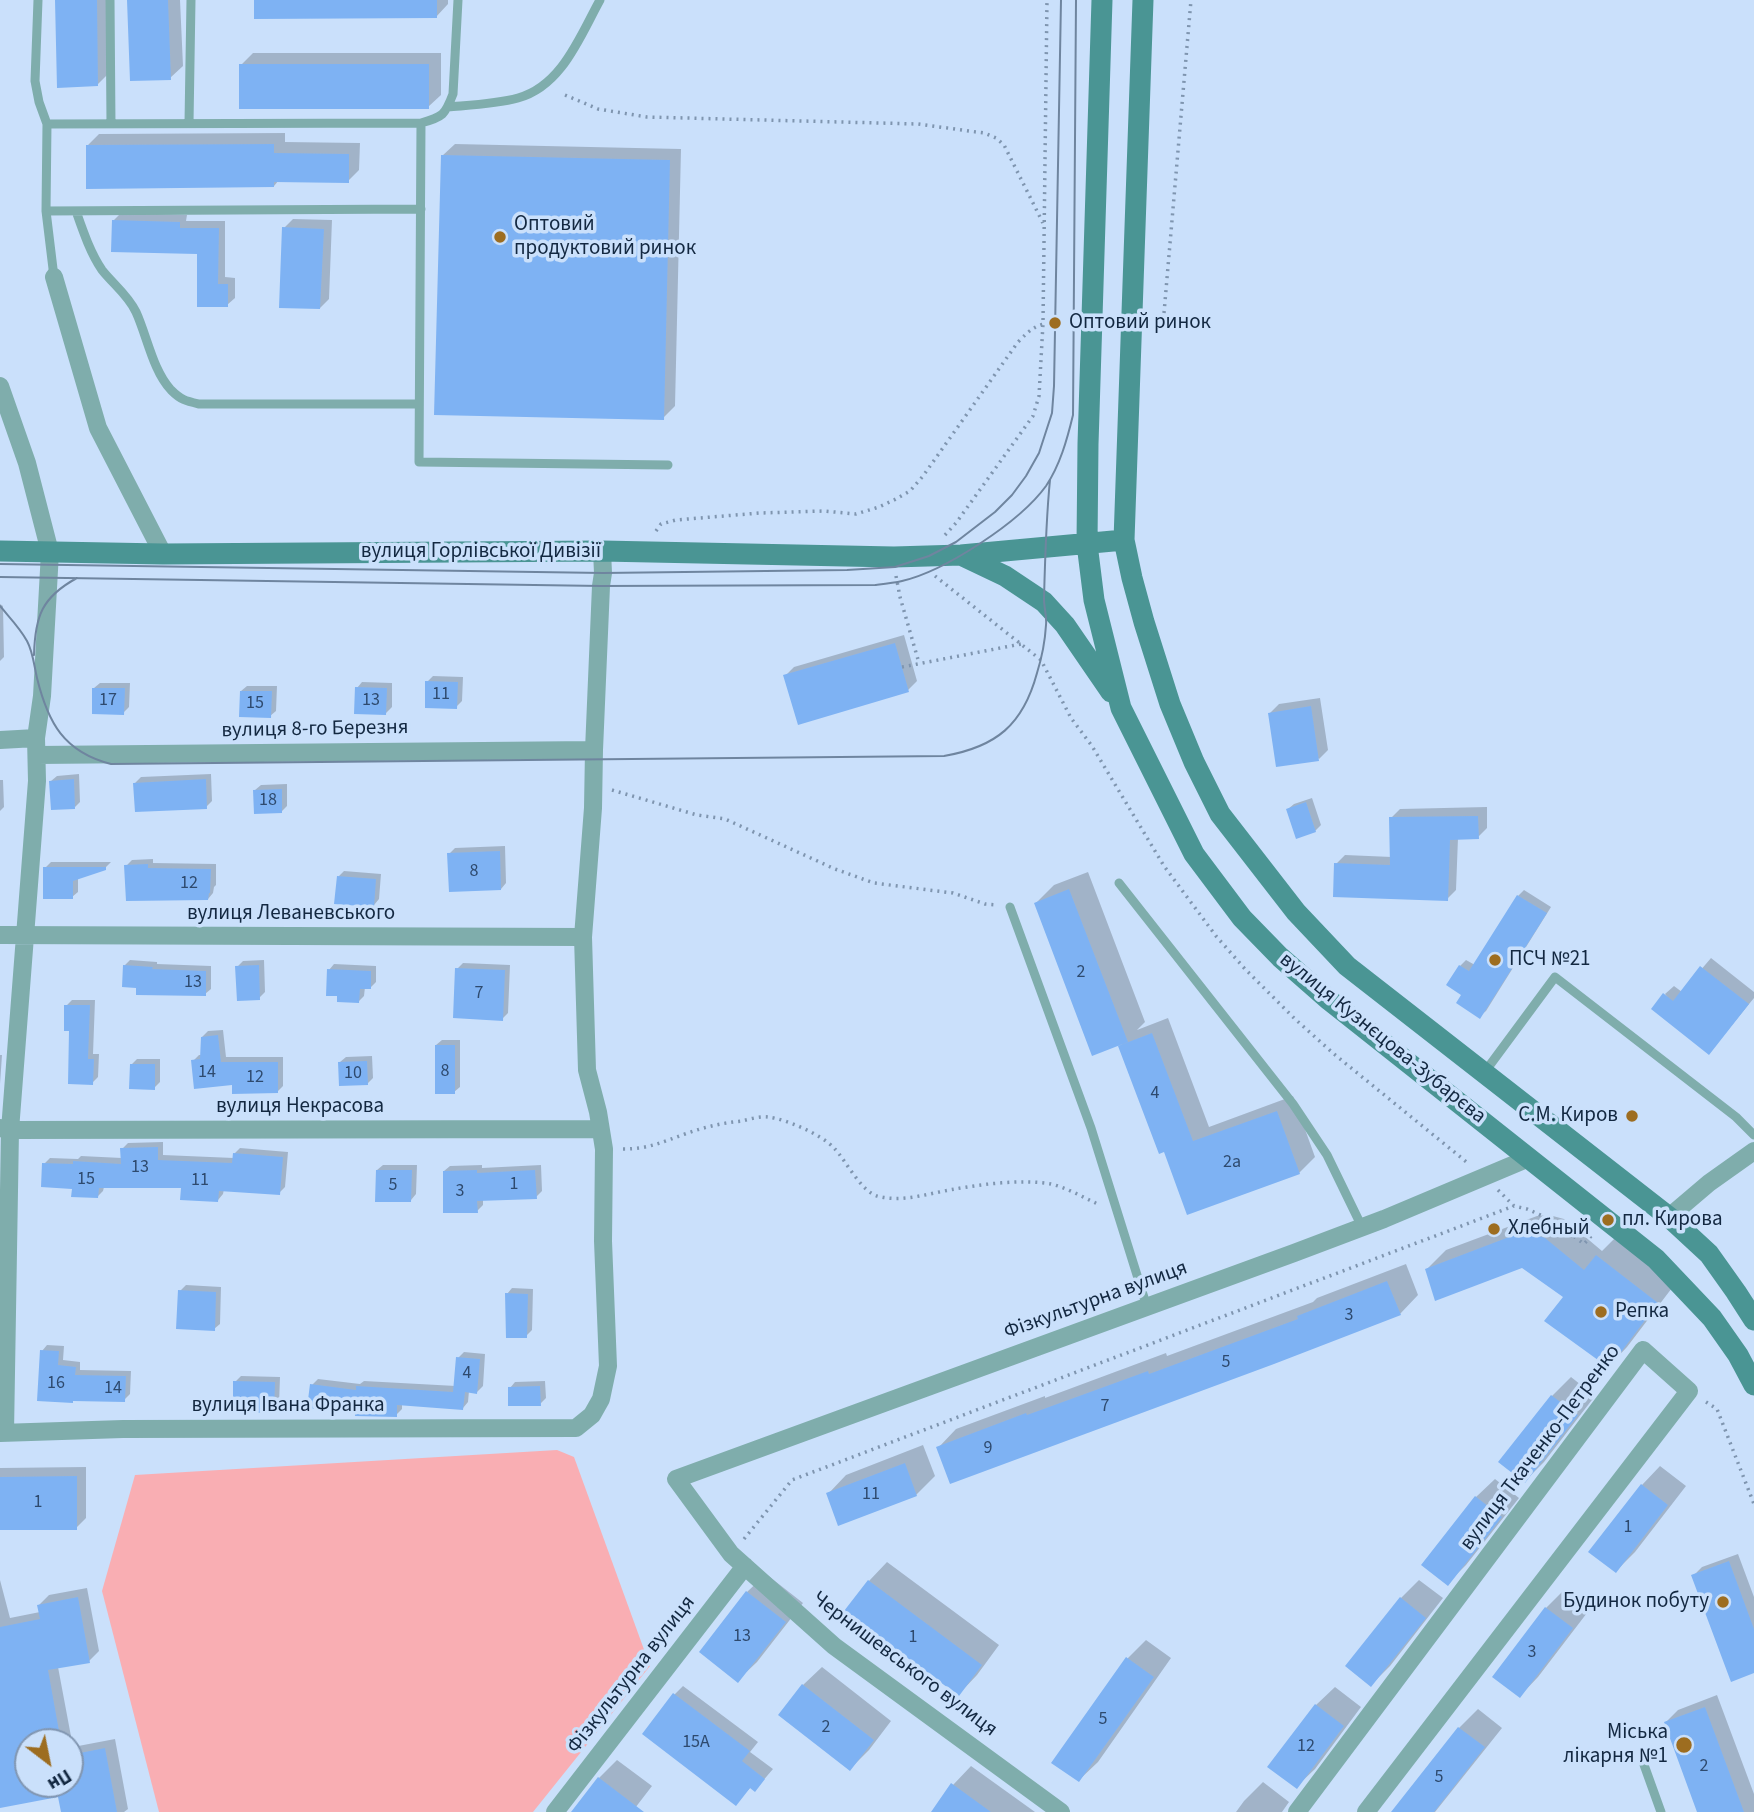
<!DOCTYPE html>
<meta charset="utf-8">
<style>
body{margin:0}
#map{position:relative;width:1754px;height:1812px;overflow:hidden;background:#cae0fb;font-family:"Source Sans 3",sans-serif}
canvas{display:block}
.north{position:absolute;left:14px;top:1728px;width:70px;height:70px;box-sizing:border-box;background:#cae0fb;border:2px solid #8196b1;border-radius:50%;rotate:148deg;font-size:19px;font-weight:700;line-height:28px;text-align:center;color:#132841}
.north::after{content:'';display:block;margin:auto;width:24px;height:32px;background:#9d6d20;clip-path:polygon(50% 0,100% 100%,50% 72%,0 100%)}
</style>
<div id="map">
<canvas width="1754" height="1812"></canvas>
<div class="north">Пн</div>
</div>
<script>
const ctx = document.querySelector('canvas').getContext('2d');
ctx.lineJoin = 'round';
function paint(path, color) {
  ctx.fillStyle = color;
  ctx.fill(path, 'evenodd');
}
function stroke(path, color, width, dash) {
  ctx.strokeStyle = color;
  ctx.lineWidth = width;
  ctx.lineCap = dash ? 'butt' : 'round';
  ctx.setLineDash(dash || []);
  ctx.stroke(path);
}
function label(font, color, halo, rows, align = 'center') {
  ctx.font = font + ' "Source Sans 3",sans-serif';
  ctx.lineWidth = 7;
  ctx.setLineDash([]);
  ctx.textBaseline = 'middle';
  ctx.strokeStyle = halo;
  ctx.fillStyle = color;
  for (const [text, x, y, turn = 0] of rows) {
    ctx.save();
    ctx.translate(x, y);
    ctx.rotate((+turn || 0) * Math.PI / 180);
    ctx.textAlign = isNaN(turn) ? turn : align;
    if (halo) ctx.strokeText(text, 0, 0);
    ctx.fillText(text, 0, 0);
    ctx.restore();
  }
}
const green = new Path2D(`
 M557,1450l17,7 76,209 -117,146h-374l-57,-221 33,-116z`);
const shadow = new Path2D(`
 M57,0h52l1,72 -13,13z
 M129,0h51l3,66 -13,12z
 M256,0h192v4l-12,13z
 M253,53h188v42l-13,12 -187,-42z
 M285,133v9l75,1 -1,27 -11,11 -69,-1 -5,6 -187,-40 12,-12z
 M455,144l226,5 -6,257 -12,12 -221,-262z
 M121,213l66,2 -1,6h39v56l10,1v20l-8,7 -28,-52 -86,-32z
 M293,219l39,1 -3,79 -9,9 -36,-80z
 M0,604l3,2 1,51 -4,4z
 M904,635l13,46 -9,9 -123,-14 9,-9z
 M433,676l30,1 -1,24 -6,6 -29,-25z
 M362,682l30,1v24l-6,6 -29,-25z
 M100,683h30l-1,24 -6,6 -29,-25z
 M247,686h30l-1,25 -6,5 -29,-25z
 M1320,698l8,52 -9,9 -49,-46 9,-9z
 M79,774l1,28 -5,5 -24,-26 6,-5z
 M211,774l1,27 -6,6 -71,-24 6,-6z
 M0,780h3l1,27 -4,4z
 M287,784v22l-5,5 -27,-21 6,-5z
 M1312,798l9,27 -6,6 -27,-22 6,-5z
 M1487,807v21l-9,9 -20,1 -2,52 -9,9 -111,-35 9,-9 47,2 -1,-39 9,-9z
 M505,846l1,37 -5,6 -52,-35 6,-6z
 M153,859v4l63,1v21l-2,2 -1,6 -5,6 -82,-33 6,-6z
 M51,862h60l-6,6 -27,10v14l-6,5 -27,-29z
 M344,871l37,3 -2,25 -5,6 -36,-28z
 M1088,872l57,150 -8,8 31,-12 41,109 84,-31 22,61 -16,16 -134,-24 -45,-103 5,-5 -89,-138 18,-18z
 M1524,890l27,17 -65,104 -6,5 -17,-22 -15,-9 12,-19 6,-6 9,5 43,-69z
 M1711,958l43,34v6l-45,55 -44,-59 9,-8 8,6z
 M130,960l27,2v2l54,2v23l-6,5 -67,-8 -14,-20z
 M264,960l1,32 -6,6 -22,-31 6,-6z
 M463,963l47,2 -2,48 -6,6 -45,-50z
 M334,964l42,2v16l-6,6 -5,-1 -1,9 -5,5 -30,-31z
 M72,1000h23l-2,54h6l-1,23 -6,6 -21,-54 -5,-23z
 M223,1030l3,27h57v29l-5,5 -45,-8 -40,-22 6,-6h3v-18l6,-6z
 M442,1040h18v47l-6,5 -18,-47z
 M0,1055h2l-2,29z
 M372,1056l1,22 -6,6 -27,-22 6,-5z
 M137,1059h23v23l-6,6 -22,-24z
 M163,1142v13l71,3v-4l6,-6 48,4 -3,35 -6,6 -55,-4 -1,5 -5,6 -36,-14 -78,1 -1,4 -5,5 -24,-9 -30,-23 6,-6 28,1 3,-3 41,2v-9l6,-6z
 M383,1165h34l-1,29 -5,6 -34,-30z
 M482,1165v3l59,-3 1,26 -6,6 -53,2v6l-6,6 -33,-40 6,-5z
 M1549,1215l15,4 38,32 13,-13 60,46 -48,63 -18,19 -44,-69 -43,-31 -95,3 19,-19 91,-34z
 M1406,1264l12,31 -18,19 -462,134 18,-19 89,-33v2l121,-45 1,3 146,-54 4,-4z
 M186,1285l35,2 -1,37 -6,5 -34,-38z
 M512,1288l21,1 -1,41 -6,6 -19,-42z
 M47,1345l17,1 -1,14 17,2v8l51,1 -1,23 -6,6 -49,-1 -2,2 -31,-50z
 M464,1352l21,2 -2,32 -6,6 -8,-1 -1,11 -5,6 -61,-4v5l-6,6 -84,-30 6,-6 42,5 4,-3 92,5 2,-28z
 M241,1376l39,1 -1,28 -6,6 -38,-29z
 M1571,1377l24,19 -51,66 -19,19 -24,-19 51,-66z
 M545,1381l1,17 -6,6 -30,-16 5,-6z
 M923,1445l12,31 -19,19 -88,-1 18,-19z
 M1660,1466l26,20 -51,66 -19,19 26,-86z
 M86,1467v51l-10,10h-76v-60z
 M1495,1479l24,19 -53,67 -18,18 28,-86z
 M1738,1554l16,43v74l-61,-95 9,-9z
 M887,1562l112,83 -22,30 -18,19 -112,-84 22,-29z
 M766,1574l37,29 -46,59 -19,18 9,-88z
 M0,1580l10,38 30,-6 -1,-7 10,-10 38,-7 12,63 -10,10 -31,6 15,80 42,-8 13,70 -4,3h-61l-3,-17 -60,11zM28,1742h42v42h-42z
 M1419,1580l24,18 -53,68 -19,19 30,-87z
 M1564,1590l26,19 -52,68 -18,19 26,-88z
 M1146,1640l25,18 -73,104 -19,18 49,-122z
 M822,1667l69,54 -22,29 -19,19 -47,-84z
 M683,1686l75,56 -8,10 23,17 -18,21 -4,-3 -15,16 -62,-108z
 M1335,1687l26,20 -46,62 -19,18 20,-82z
 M1717,1695l37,99v18h-55l-33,-90 12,-12z
 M1478,1709l24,19 -67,84h-33l-6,-4 63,-80z
 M617,1760l35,26 -20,26h-58l25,-34z
 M971,1766l64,46h-102l20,-27z
 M1263,1782l26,20 -7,10h-46l8,-11z`);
const building = new Path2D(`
 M55,0h42l1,86 -41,2z
 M127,0h41l3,80 -41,1z
 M254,0h183v18l-183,1z
 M239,64h190v45h-190z
 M274,144v9l75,1v29l-75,-1v5l-188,2v-44z
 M441,155l229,5 -6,260 -230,-5z
 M112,220l68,2v6h39l-1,56h10v23h-31v-53l-86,-2z
 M282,227l42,2 -4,80 -41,-1z
 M895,643l14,49 -111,33 -15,-50z
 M425,681l33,1 -1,27 -32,-1z
 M355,687l32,1 -1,27 -32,-1z
 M92,688h33l-1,27 -32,-1z
 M240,691h32l-1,27 -32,-1z
 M1311,706l8,55 -43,6 -8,-54z
 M74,779l1,30 -24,1 -2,-29z
 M206,779l1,30 -72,3 -2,-29z
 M282,789v24l-28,1 -1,-24z
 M1306,802l10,30 -20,7 -10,-30z
 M1478,816l1,23 -29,1 -2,61 -115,-4 1,-34 56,2 -1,-48z
 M500,851l1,39 -52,2 -2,-39z
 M148,864v4l63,1 -1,24h-1l-1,7 -82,1 -2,-36z
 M43,867h63v3l-33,11v18h-30z
 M337,876l39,3 -2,28 -40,-3z
 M1069,889l59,153 -36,14 -58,-153z
 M1517,895l30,18 -67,106 -24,-16 5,-8 -15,-10 13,-20 10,6z
 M123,965l30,2 -1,2 54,2v25l-70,-1v-7l-14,-1z
 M259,965l1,35 -23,1 -2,-35z
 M1700,966l49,38 -40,51 -58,-46 12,-16 10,8z
 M455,968l50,2 -2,51 -50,-3z
 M327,969l44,2v18h-11l-1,14 -22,-1v-6h-11z
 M64,1005h26l-2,54h6l-1,26 -25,-1 1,-53h-5z
 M1152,1033l41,108 84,-30 23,63 -113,41 -23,-63 -5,2 -41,-108z
 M218,1035l3,27h57v31l-46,1v-9l-38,4 -3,-29 9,-1 1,-22z
 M435,1045h20v49h-20z
 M367,1061l1,24 -29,1 -1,-24z
 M130,1064h25v26l-26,-1z
 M158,1147v13l74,3 1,-10 50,4 -3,38 -61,-4 -1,11 -38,-2 1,-12h-82l-1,10 -27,-1 1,-8 -31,-2 1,-24 31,1v-3l48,3 -1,-16z
 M376,1170h36l-1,32h-36z
 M477,1170v3l58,-3 2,29 -60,2 1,12h-35v-42z
 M1530,1233l15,5 39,32 12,-15 62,48 -49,65 -65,-47 19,-24 -41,-29 -87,33 -10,-32 92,-35z
 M1387,1281l14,34 -127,49 -324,120 -14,-37 90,-34 1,2 121,-44 1,3 149,-55 -1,-3z
 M178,1290l38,2 -1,39 -39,-2z
 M505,1293l23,1 -1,44h-21z
 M40,1350l19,1 -1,14 18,2 -1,8 51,1 -1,26 -52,-1v2l-36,-2z
 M456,1357l24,2 -3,35 -12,-2 -2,18 -66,-5v12l-42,-1v-2l-48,-6 3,-24 46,6v-4l97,6z
 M233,1381l42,1 -1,31 -41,-1z
 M540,1386l1,20h-33v-19z
 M1551,1395l27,20 -53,68 -27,-21z
 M905,1463l12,33 -79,30 -12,-33z
 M77,1476v54h-77v-53z
 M1641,1484l27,21 -52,68 -28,-21z
 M1475,1496l27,21 -54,69 -27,-21z
 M1729,1561l25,68v44l-23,9 -40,-107z
 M868,1580l114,85 -23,31 -115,-85z
 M746,1591l40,31 -48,61 -39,-31z
 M78,1597l12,66 -42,7 13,72h-33v42h42v-29l35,-7 12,64h-56l-3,-15 -58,11v-181l40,-8 -3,-14z
 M1400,1597l26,21 -55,69 -26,-21z
 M1545,1607l28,21 -53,70 -28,-21z
 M1126,1657l28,20 -75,105 -28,-19z
 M802,1684l72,56 -24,31 -72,-56z
 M673,1693l77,58 -8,10 23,18 -10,13 -5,-4 -14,18 -94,-72z
 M1315,1704l29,22 -47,63 -30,-22z
 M1705,1707l39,105h-47l-33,-90z
 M1458,1727l27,20 -51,65h-43z
 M598,1777l46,35h-73z
 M951,1783l40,29h-60z`);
const path = new Path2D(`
 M565,95l33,14 49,8 271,7 66,9 12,5 8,7 39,78
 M1164,313l27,-313
 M656,531l5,-7 15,-4 84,-7 64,-2 32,3 23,-7 15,-7 16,-9 13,-15 95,-134c13,-13 19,-19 37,-19
 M945,535l11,-12 77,-107 6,-20 4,-73 4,-323
 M896,576l4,21 19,66
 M935,576l106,84 30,58 21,28 72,120 52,70 29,33 50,50 39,35 135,110
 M902,667l119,-23
 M612,790l85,25 28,4 110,50 39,14 79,10 32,11 12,1
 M623,1149c26,0 39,-7 62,-15 19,-7 37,-11 57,-13 8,-2 18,-5 26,-4 18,2 55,18 67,32 11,12 26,42 42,47 25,7 53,-3 78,-7 28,-5 68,-10 96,-5 17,4 33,14 49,21
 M1498,1190l16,16 13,3 27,12 30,23 8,-9
 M1706,1402l11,7 37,95
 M744,1539l48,-59 722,-274`);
const service = new Path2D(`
 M38,0l-3,81 4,21 8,22
 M110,0l1,124
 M448,107c23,-2 48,-3 70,-9 44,-12 62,-62 82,-98
 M189,123l2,-123
 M421,123l-2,339 249,3
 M46,211l375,-2
 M76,211c7,20 14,41 26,59 11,14 26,25 34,42 11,24 17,59 35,78 10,10 15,11 28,14h220
 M54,277l-8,-66 1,-87 374,-1c22,-6 24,-8 32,-29l5,-94
 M1119,883l174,221 34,51 35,72
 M1010,907l81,221 56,179
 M1484,1073l71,-96 181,140 18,18
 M1643,1762l18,50`);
const minor = new Path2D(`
 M54,277l44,151 65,126
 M0,386l27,77 23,89 -8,144 -6,42 1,43 -27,349 -5,303
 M0,740l36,-2
 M37,755l557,-5
 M0,935l583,2
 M0,1128l10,2 590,-1
 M1669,1217l40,-34 45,-32
 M0,1433l123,-4 453,-1 16,-13 9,-16 7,-33 -5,-125 1,-92 -6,-37 -11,-42 -4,-133 10,-129 1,-58 7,-164 2,-13 -1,-22
 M555,1812l190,-246
 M1061,1812l-227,-166 -103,-92 -55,-75 618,-226 90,-34 145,-61
 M1297,1812l346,-462 46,41 -323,421`);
const secondary = new Path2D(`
 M1102,0l-14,444 -1,100 7,56 27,108 73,146 48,64 38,39 49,43 327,259 56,59 26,37 16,30
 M1143,0l-19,540 8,38 12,44 26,82 24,58 26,52 76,98 51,54 322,251 40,37 27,38 18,28
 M0,551l163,3 439,-3 292,6 67,-2 163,-15
 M963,556l42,20 39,26 21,23 46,67`);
const tram = new Path2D(`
 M0,564l603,9 244,-3 48,-3 34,-11 27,-14 39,-30 17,-17 14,-19 13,-23 13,-40 2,-27 7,-386
 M0,577l601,9 274,-1c9,-1 19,-2 27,-4 43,-10 118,-59 144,-95 14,-21 21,-46 27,-71l3,-415
 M0,606c9,11 20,22 27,35 6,11 7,24 10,37 11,45 27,74 74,86l833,-8c52,-9 79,-31 93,-83 5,-16 8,-31 9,-48 1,-9 -2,-17 -2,-26 1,-40 2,-80 6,-119
 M34,655c1,-39 8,-58 43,-77`);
const markers = [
 [500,237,7,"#9d6d20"],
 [1055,323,7,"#9d6d20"],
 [1495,960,7,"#9d6d20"],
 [1632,1116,7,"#9d6d20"],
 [1608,1220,7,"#9d6d20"],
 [1494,1229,7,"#9d6d20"],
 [1601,1312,7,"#9d6d20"],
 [1723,1602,7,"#9d6d20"],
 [1684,1745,9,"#9d6d20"]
];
const numberNames = [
 ["11",441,695],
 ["17",108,701],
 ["13",371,701],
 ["15",255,704],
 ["18",268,801],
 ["8",474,872],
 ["12",189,884],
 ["2",1081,973],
 ["13",193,983],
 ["7",479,994],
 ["8",445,1072],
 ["14",207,1073],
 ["10",353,1074],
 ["12",255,1078],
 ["4",1155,1094],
 ["2а",1232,1163],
 ["13",140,1168],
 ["15",86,1180],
 ["11",200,1181],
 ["1",514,1185],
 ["5",393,1186],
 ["3",460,1192],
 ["3",1349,1316],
 ["5",1226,1363],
 ["4",467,1374],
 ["16",56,1384],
 ["14",113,1389],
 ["7",1105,1407],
 ["9",988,1449],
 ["11",871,1495],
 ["1",38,1503],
 ["1",1628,1528],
 ["13",742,1637],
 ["1",913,1638],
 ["3",1532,1653],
 ["5",1103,1720],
 ["2",826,1728],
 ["15А",696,1743],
 ["12",1306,1747],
 ["2",1704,1767],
 ["5",1439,1778]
];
const poiNames = [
 ["Оптовий",514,225],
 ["продуктовий ринок",514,249],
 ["Оптовий ринок",1069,323],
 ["ПСЧ №21",1509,960],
 ["С.М. Киров",1618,1116,"right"],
 ["пл. Кирова",1622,1220],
 ["Хлебный",1508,1229],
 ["Репка",1615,1312],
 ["Будинок побуту",1709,1602,"right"],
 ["Міська",1668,1733,"right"],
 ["лікарня №1",1668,1757,"right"]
];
const streetNames = [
 ["вулиця Горлівської Дивізії",481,552],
 ["вулиця 8-го Березня",315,730,-1],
 ["вулиця Леваневського",291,914],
 ["вулиця Кузнєцова-Зубарєва",1382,1039,39],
 ["вулиця Некрасова",300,1107],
 ["Фізкультурна вулиця",1096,1301,-20],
 ["вулиця Івана Франка",288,1406],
 ["вулиця Ткаченко-Петренко",1541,1448,-53],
 ["Чернишевського вулиця",904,1665,37],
 ["Фізкультурна вулиця",632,1675,-52]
];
paint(green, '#f9aeb3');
paint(shadow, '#0003');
paint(building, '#7eb2f3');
stroke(path, '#7f95af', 3.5, [2, 5]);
stroke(service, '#7fadac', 9);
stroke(minor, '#7fadac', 18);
stroke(secondary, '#4a9594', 21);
stroke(tram, '#6f859f', 2);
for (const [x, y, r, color] of markers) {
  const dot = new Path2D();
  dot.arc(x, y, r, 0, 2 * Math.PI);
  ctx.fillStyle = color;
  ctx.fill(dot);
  stroke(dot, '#cae0fb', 2.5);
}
label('18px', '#2e4a6e', null, numberNames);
label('21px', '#132841', '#cae0fb', poiNames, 'left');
label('21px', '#132841', '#cae0fb', streetNames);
</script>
